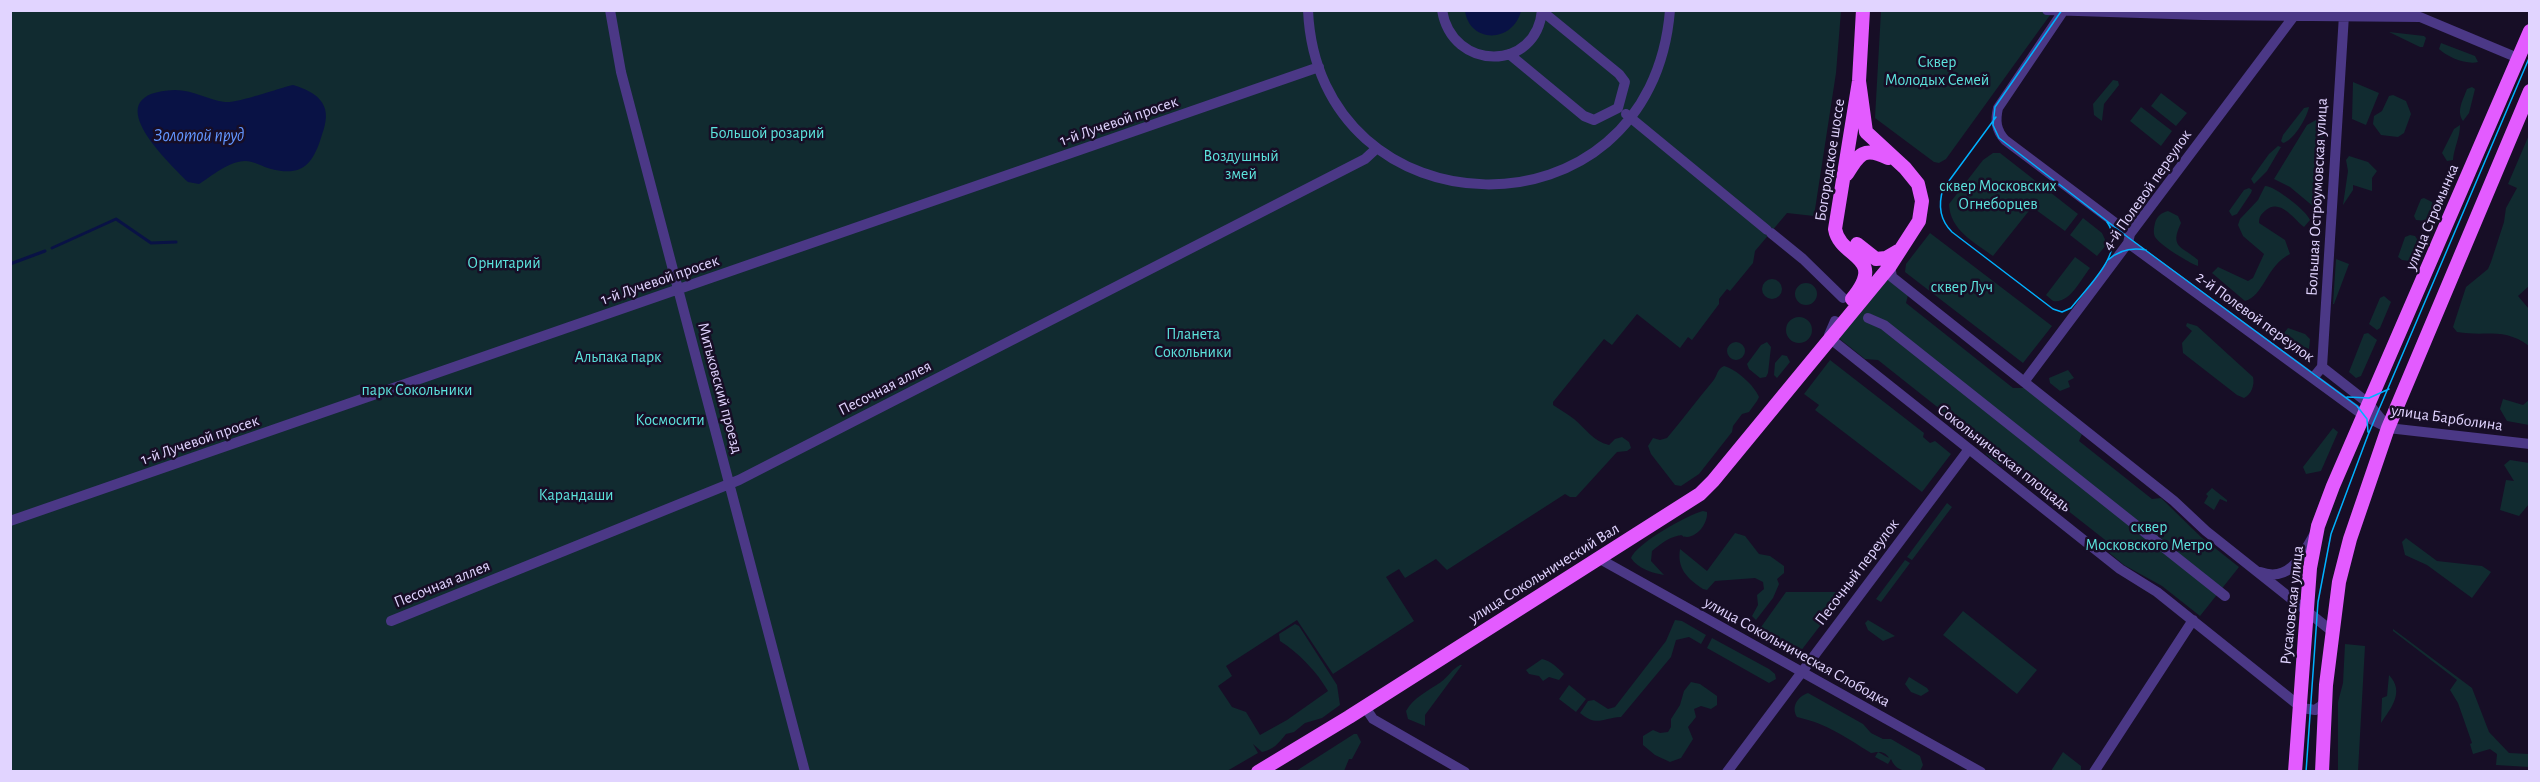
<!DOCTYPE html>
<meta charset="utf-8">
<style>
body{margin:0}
#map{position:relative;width:2540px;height:782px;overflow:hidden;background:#170e26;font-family:"Alegreya Sans",sans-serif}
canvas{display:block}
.frame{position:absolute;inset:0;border:12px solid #e1d4ff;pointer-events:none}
</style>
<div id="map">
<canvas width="2540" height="782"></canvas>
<div class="frame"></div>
</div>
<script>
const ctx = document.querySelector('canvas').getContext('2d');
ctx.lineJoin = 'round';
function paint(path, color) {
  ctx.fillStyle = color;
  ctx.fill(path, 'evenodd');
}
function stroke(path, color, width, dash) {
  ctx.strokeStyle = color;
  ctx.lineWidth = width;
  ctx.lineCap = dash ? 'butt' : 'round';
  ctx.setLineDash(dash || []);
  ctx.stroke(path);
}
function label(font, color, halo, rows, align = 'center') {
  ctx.font = font + ' "Alegreya Sans",sans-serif';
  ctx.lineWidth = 5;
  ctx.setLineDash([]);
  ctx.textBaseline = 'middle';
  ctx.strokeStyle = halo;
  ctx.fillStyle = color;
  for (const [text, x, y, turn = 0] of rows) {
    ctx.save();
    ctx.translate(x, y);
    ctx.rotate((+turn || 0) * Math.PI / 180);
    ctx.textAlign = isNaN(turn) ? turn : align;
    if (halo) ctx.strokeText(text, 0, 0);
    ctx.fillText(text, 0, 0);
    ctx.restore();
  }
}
const green = new Path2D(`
 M11,11h1830l-5,62 -22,143 -27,-3 -32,38 -2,12 -23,28 -3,-2 -8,10v5l-27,36 -4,-3 -8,11 -43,-34 -25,31 -8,-6 -51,63v3c7,5 15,9 21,14 12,10 19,22 35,26l6,-6 7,-2 7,5 2,6 -4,3 -10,1 -41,45h-6l-5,-3 -118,76 -11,-11 -31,19 -6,-9 -13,8 28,44 -81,53 -36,-54 -71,46 6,10 -14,10 14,21 14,5 14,23 27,-15 41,-29c-11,-19 -29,-38 -48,-50l-1,-7 16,-10 4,2 38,59 3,20 -18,13 -17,5 -11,9 -8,2c-7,9 -13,16 -24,18l-9,-8 5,9 -31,18h-1216z
 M1881,11h172l-107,148 -7,4 -5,-1 -59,-44z
 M2389,32l35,4 2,2 -3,9h-3z
 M2441,43l34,13 3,6c-11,3 -31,-5 -39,-13z
 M2113,80l5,1 1,4 -15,19 -2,17 -8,-6 -1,-11z
 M2353,82l26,11 -13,32 -14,-6z
 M2472,87l3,2 -6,24 -6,8c-7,-10 0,-21 4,-32z
 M2161,93l26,20 -11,13 -25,-20z
 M2393,95l13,6 5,13 -7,19 -6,4 -17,-2 -8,-11 1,-8 8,-5 7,-15z
 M2141,107l31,24 -11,15 -31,-25z
 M2309,107c-2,11 -16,34 -26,36l-2,-2 2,-6 21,-27z
 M2316,120l6,9 2,12 -4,39 2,12 -5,14 -3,1 -24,-20 -16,-8 33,-54z
 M2460,125c0,13 -6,22 -7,35l-6,1 -5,-8 12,-24z
 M2529,135v151l-11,10 11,13v37c-25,-19 -44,-9 -72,-14l-4,-5 13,-40 22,-18 3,-7 13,-40 2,-14 11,-20 -9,-4z
 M2278,146l3,1 -14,24 -13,13 -3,-5 18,-25z
 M1993,153h7l78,61 -13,17 -33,-24 -39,49c-19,-14 -43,-26 -44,-52l34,-44z
 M2349,156l19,6 9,9 -5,7v13l-19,-6v5l-10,15 5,-34 -2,-11z
 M2265,186c10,0 42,25 45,34l-6,7c-10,-8 -24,-29 -38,-17 -5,4 -7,7 -7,13l26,17 5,14c-24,12 -26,42 -45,47l-33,-28 6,-6 30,14 5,-3 11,-24 -21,-18 -5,-11 2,-6 18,-19z
 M2249,188l3,2 -1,3 -14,21 -5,2 -3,-5 15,-21z
 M2424,198l8,4 1,3 -6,16 -11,-1 -2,-4 7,-17z
 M2168,211l10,5 3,7c-12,25 1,23 17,37v6c-9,-3 -38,-21 -43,-29 -2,-5 -1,-9 0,-14 2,-7 6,-10 13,-12z
 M2083,218l19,15 5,11 -10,12 -27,-21z
 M1930,233l122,93 -29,37 -118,-91 1,-8z
 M2410,235l5,1 4,6 -9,19 -8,-1 -4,-3 7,-20z
 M2075,257l15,11c-9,11 -20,36 -37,33l-7,-6z
 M2336,259l13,5 -15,40h-1z
 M1762 289a10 10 0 1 1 20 0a10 10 0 1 1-20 0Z
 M1887,279l21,16 -2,8 107,85h12l57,46 -3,7 73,58 9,-1 40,39 38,30 -39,49 -38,-30 -38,-21 -18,-15 3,-7 -98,-77 -14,-2 -11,-10 3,-6 -111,-88 -13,-1 -24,-19 -2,-3z
 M1795 294a11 11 0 1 1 22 0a11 11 0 1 1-22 0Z
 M2384,296l7,6 -11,26 -3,2 -8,-6 11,-26z
 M1786 330a13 13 0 1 1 26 0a13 13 0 1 1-26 0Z
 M2187,323l10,3 56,51c2,8 -2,18 -9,21l-7,-3 -54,-42 -1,-10 10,-12 -6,-5z
 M2288,328l17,6 5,5 -1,10 -22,-10 -3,-6z
 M2368,333l9,7 -16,36 -5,2 -7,-6 15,-38z
 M1727 351a9 9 0 1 1 18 0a9 9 0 1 1-18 0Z
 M1767,342l4,5 -3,26 -2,4 -6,1 -11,-9 -2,-5 14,-19z
 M1782,355l5,1 3,6 -13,16 -3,-3 1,-12z
 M1830,360l94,73 -1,4 7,6 5,-2 16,13 -29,38 -107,-82 4,-5 -15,-11z
 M1724,366c12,3 30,19 35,31l-2,4 -8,11 -7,2 -9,12 -1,6 -33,42 -18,12 -6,-1 -24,-31 -3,-8 5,-8 7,2 7,-2c16,-19 30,-38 46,-57 5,-6 3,-11 11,-15z
 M2068,370l6,8 -6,3 2,6 -10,4 -10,-8 -1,-5z
 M2503,399l20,6 6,-5v25l-22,-4 -7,-12z
 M2333,428l5,4 -17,39 -15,3 -3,-7z
 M2510,460l19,3v41l-10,12 -19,-6 6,-30 8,1 -10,-16z
 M2212,488l15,12v2l-7,-3 -6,11 -10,-7 4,-7 -2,-2z
 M1947,503l5,4 -40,53 -5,-3z
 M1703,511l4,1c1,10 -8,24 -20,25 -8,0 -1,-3 -10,-1 -9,2 -18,9 -25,15l-1,10 13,14c-12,-2 -27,-7 -33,-17 6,-15 56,-43 72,-47z
 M1735,533l10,3 14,18 11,2 14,10v7l-7,6 2,5 -6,14 -17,22 -4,-4 6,-11 -1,-10 7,-6 -1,-7 -8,-4 -40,3 -8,9 -4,-1c-16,-11 -26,-20 -23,-40l27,22z
 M2406,538l31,23 45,5 9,6 -19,26 -45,-33 -22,-10 -3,-13z
 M1905,560l5,3 -29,39 -5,-3z
 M1786,592h60l-46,60 -41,-22z
 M1963,611l74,59 -20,24 -74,-59z
 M1675,620l7,1 24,14 -5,9 -12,-7 -13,3 -5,17 -50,60c-19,1 -24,10 -41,-4l8,-12 6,-1 14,9 7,-2 51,-66z
 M1868,620l27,16 -12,5 -15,-11 -3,-7z
 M2393,629l79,59 17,44 20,21 20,1v13l-33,-2 1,-11 -7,-5 -17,5 -3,-10 2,-1 -14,-40 -8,-13 7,-10 -64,-49z
 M1712,638l57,31 6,5 1,5 -7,4 -62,-35z
 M2345,644l20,2 -7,125h-20v-69l5,-19z
 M1542,659c9,2 16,9 22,15l-5,6 -10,-3 -6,4 -4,-5 -10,-2 -3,-4z
 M1460,665h2l-37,50v11l-17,-7 -2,-8c8,-14 22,-20 35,-29 7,-5 11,-13 19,-17z
 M2389,675c16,17 2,33 -8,48l1,-25 5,-2z
 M1909,677l18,11 2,3 -8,5 -10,-4 -6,-8z
 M1691,682l9,2 17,12v9l-6,4 -10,-3 -7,3 2,8 -8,10 5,12 -12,19 -11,4 -15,-7 -12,-10v-9l10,-6 7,3 8,-1 3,-5v-8l9,-14 4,-14z
 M1569,685l17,14 -10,13 -17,-13z
 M1808,693l55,31 8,9 12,6h8l29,17 3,9 -3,6c-12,1 -24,1 -29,-12l-3,5 -13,-7 3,-5 11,6c-5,-8 -11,-6 -18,-5 -26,-16 -43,-29 -74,-36 -6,-10 0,-20 11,-24z
 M1354,734h3l4,8 -9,17h-3l-5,12h-48z
 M2063,752l18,14v5h-30z`);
const water = new Path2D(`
 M1521,11c-8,32 -51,33 -56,0z
 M293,85c13,4 28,10 32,24 3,11 -2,22 -5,32 -9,26 -20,35 -49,28 -8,-2 -17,-8 -26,-8 -16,0 -33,15 -46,23l-11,-2c-23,-23 -93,-89 -13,-92 18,0 33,10 50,12 14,1 51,-13 68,-17z`);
const stream = new Path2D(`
 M52,248l64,-29 35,24 25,-1
 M10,264l35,-13`);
const minor = new Path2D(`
 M610,10l11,62 184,700
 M1308,10c10,227 343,238 362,0
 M1442,10c10,62 95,62 100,0
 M2047,10l156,5 217,2 98,41
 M2064,10l-66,98c-3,13 -2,22 7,32l125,94
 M1509,54l75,62 10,4 24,-12 7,-26 -6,-8 -77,-63
 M1626,114l141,116
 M1771,233l32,26 40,39
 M2128,243l235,172 25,13 142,16
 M1890,266l2,11 282,224 32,30 127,101
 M1868,318l16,7 341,271
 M1835,321l-6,14 3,5 288,229 37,23 145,116 13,2 6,-4 5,-7
 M2322,367l46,36 18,22
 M2313,378l9,-11 22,-352
 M2024,382l104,-139 2,-9 164,-218
 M10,521l1309,-454
 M1598,558l383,214
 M2260,572c29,11 42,-16 54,-37
 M391,621l348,-141 626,-321 12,-11
 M1365,707l8,12 92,53
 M1727,772l242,-323
 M2094,772l99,-152`);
const major = new Path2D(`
 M1847,174c12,-20 17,-28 41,-16
 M1857,244l19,15 10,-1 12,-7
 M1852,299c36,-44 -12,-40 -17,-70l24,-148 4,-71
 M1258,772l91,-55 351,-223 13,-13 177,-215 29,-45 3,-20 -4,-17 -13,-16 -39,-36 -7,-51
 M2295,772l15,-204 8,-42 15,-40 197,-455
 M2322,772l4,-87 13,-103 11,-43 38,-111 142,-337`);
const tram = new Path2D(`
 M2062,10l-67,97 -2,18 6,13 130,100 228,168 10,13 1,13
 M1996,117l-53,72c-5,16 -3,31 9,43l101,77 9,3 9,-4c17,-22 57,-57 36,-86
 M2108,260c11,-10 23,-13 38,-10
 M2347,397l22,1 20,-9
 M2306,772l12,-170 13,-68 37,-99 162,-379`);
const parkNames = [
 ["Сквер",1937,62],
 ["Молодых Семей",1937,80],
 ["Большой розарий",767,133],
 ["Воздушный",1241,156],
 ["змей",1241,174],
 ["сквер Московских",1998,186],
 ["Огнеборцев",1998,204],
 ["Орнитарий",504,263],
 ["сквер Луч",1962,287],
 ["Планета",1193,334],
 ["Сокольники",1193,352],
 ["Альпака парк",618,357],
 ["парк Сокольники",417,390],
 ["Космосити",670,420],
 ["Карандаши",576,495],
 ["сквер",2149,527],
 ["Московского Метро",2149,545]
];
const streetNames = [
 ["1-й Лучевой просек",1119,121,-19],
 ["Богородское шоссе",1830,160,-81],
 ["4-й Полевой переулок",2147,190,-55],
 ["Большая Остроумовская улица",2317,197,-87],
 ["улица Стромынка",2432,217,-67],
 ["1-й Лучевой просек",660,280,-19],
 ["2-й Полевой переулок",2255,317,36],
 ["Митьковский проезд",720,388,75],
 ["Песочная аллея",885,388,-27],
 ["улица Барболина",2447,418,8],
 ["1-й Лучевой просек",200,440,-19],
 ["Сокольническая площадь",2004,458,38],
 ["Песочный переулок",1857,572,-53],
 ["улица Сокольнический Вал",1544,573,-32],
 ["Песочная аллея",442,584,-22],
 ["Русаковская улица",2292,605,-84],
 ["улица Сокольническая Слободка",1797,652,29]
];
const waterNames = [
 ["Золотой пруд",199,136]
];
paint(green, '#112b30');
paint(water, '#091245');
stroke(stream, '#091245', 3);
stroke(minor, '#4b3886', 10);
stroke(major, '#e35bff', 14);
stroke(tram, '#00b1ff', 1.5);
label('16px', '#5ce3dd', '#170e26', parkNames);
label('16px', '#e1d4ff', '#170e26', streetNames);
label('italic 18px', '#6296ff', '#170e26', waterNames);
</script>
